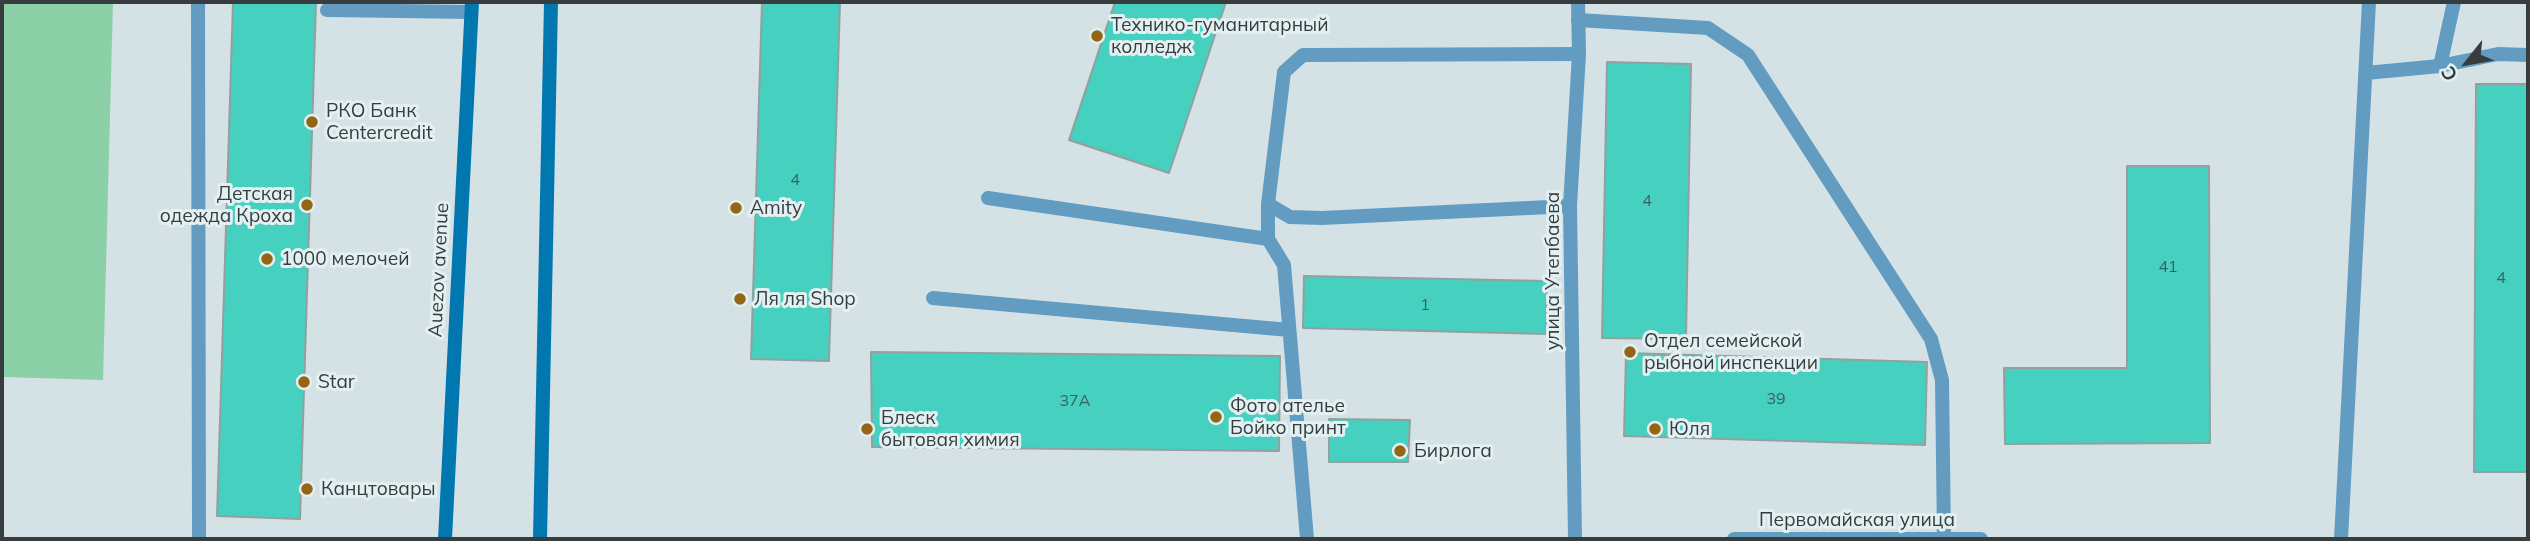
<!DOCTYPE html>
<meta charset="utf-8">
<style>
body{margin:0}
#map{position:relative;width:2530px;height:541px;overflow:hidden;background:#d5e2e5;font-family:Mulish,sans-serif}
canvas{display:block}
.frame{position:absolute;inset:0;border:4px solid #373c3e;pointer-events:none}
.north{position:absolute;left:2432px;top:28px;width:70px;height:70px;-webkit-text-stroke:5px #e2f0f2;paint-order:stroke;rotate:239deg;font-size:19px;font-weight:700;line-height:28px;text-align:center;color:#373c3e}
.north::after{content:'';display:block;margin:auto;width:24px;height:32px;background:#373c3e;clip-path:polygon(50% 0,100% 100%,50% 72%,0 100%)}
</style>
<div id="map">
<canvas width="2530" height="541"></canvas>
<div class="frame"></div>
<div class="north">С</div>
</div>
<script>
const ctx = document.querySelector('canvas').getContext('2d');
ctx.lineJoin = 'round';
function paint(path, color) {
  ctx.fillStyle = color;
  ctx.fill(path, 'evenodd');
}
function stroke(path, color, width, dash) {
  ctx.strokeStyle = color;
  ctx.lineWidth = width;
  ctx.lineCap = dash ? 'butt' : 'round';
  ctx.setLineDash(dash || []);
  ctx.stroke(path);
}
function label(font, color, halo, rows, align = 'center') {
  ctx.font = font + ' Mulish,sans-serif';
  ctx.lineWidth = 6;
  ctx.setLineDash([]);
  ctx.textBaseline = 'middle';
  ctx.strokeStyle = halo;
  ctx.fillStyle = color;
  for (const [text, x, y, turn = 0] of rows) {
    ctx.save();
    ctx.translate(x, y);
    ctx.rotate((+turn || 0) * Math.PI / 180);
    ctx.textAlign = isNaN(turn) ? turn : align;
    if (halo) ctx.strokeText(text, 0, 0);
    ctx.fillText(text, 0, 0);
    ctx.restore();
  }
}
const green = new Path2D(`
 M2,2h111l-10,378 -101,-3z`);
const building = new Path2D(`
 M233,2h83l-16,517 -83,-3z
 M762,2h78l-11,359 -78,-2z
 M1115,2h111l-57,171 -100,-33z
 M1607,62l84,2 -5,275 -84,-1z
 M2476,84h52v388h-54z
 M2127,166h82l1,277 -205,1 -1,-76h123z
 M1304,276l243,5 -1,53 -243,-6z
 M871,352l409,4 -1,95 -407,-4z
 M1626,353l301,9 -2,83 -301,-9z
 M1329,419l81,1 -2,42h-79z`);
const lane = new Path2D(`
 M198,2l1,537
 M327,10l144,2
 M1578,20l130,8 40,27 183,284 11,41 2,159
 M2440,66l14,-64
 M2366,73l74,-7 58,-12 30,1
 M988,198l280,41 16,26 23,274
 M1570,206l-248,12 -32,-1 -22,-13 16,-132 19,-17 276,-1
 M1268,239v-35
 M933,298l356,32
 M2341,539l28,-537`);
const street = new Path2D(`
 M1575,539l-5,-333 9,-152 -1,-52
 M1734,539h247`);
const secondary = new Path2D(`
 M445,539l27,-537
 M540,539l11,-537`);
const markers = [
 [1097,36,7,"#946613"],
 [312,122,7,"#946613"],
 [307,205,7,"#946613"],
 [736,208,7,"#946613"],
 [267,259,7,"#946613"],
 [740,299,7,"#946613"],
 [1630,352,7,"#946613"],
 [304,382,7,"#946613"],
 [1216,417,7,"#946613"],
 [867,429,7,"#946613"],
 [1655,429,7,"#946613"],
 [1400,451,7,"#946613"],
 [307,489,7,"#946613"]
];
const numberNames = [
 ["4",795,180],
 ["4",1647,201],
 ["41",2168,267],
 ["4",2501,278],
 ["1",1425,305],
 ["39",1776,399],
 ["37А",1075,401]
];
const poiNames = [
 ["Технико-гуманитарный",1111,25],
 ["колледж",1111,47],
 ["РКО Банк",326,111],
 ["Centercredit",326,133],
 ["Детская",293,194,"right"],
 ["одежда Кроха",293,216,"right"],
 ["Amity",750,208],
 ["1000 мелочей",281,259],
 ["Ля ля Shop",754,299],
 ["Отдел семейской",1644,341],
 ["рыбной инспекции",1644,363],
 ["Star",318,382],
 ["Фото ателье",1230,406],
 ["Бойко принт",1230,428],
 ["Блеск",881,418],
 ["бытовая химия",881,440],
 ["Юля",1669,429],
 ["Бирлога",1414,451],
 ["Канцтовары",321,489]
];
const streetNames = [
 ["Auezov avenue",439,270,-87],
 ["улица Утепбаева",1553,271,-90],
 ["Первомайская улица",1857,520]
];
paint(green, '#8bd0a7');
paint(building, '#45d0c0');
stroke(building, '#94a09e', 2);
stroke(lane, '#639cc1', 14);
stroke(street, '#639cc1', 14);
stroke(secondary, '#0078af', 14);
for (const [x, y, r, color] of markers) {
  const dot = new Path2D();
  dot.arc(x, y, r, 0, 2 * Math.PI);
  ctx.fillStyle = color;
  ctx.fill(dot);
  stroke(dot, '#e2f0f2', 2.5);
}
label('16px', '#3a615e', null, numberNames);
label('19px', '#373c3e', '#e2f0f2', poiNames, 'left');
label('19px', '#373c3e', '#e2f0f2', streetNames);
</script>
